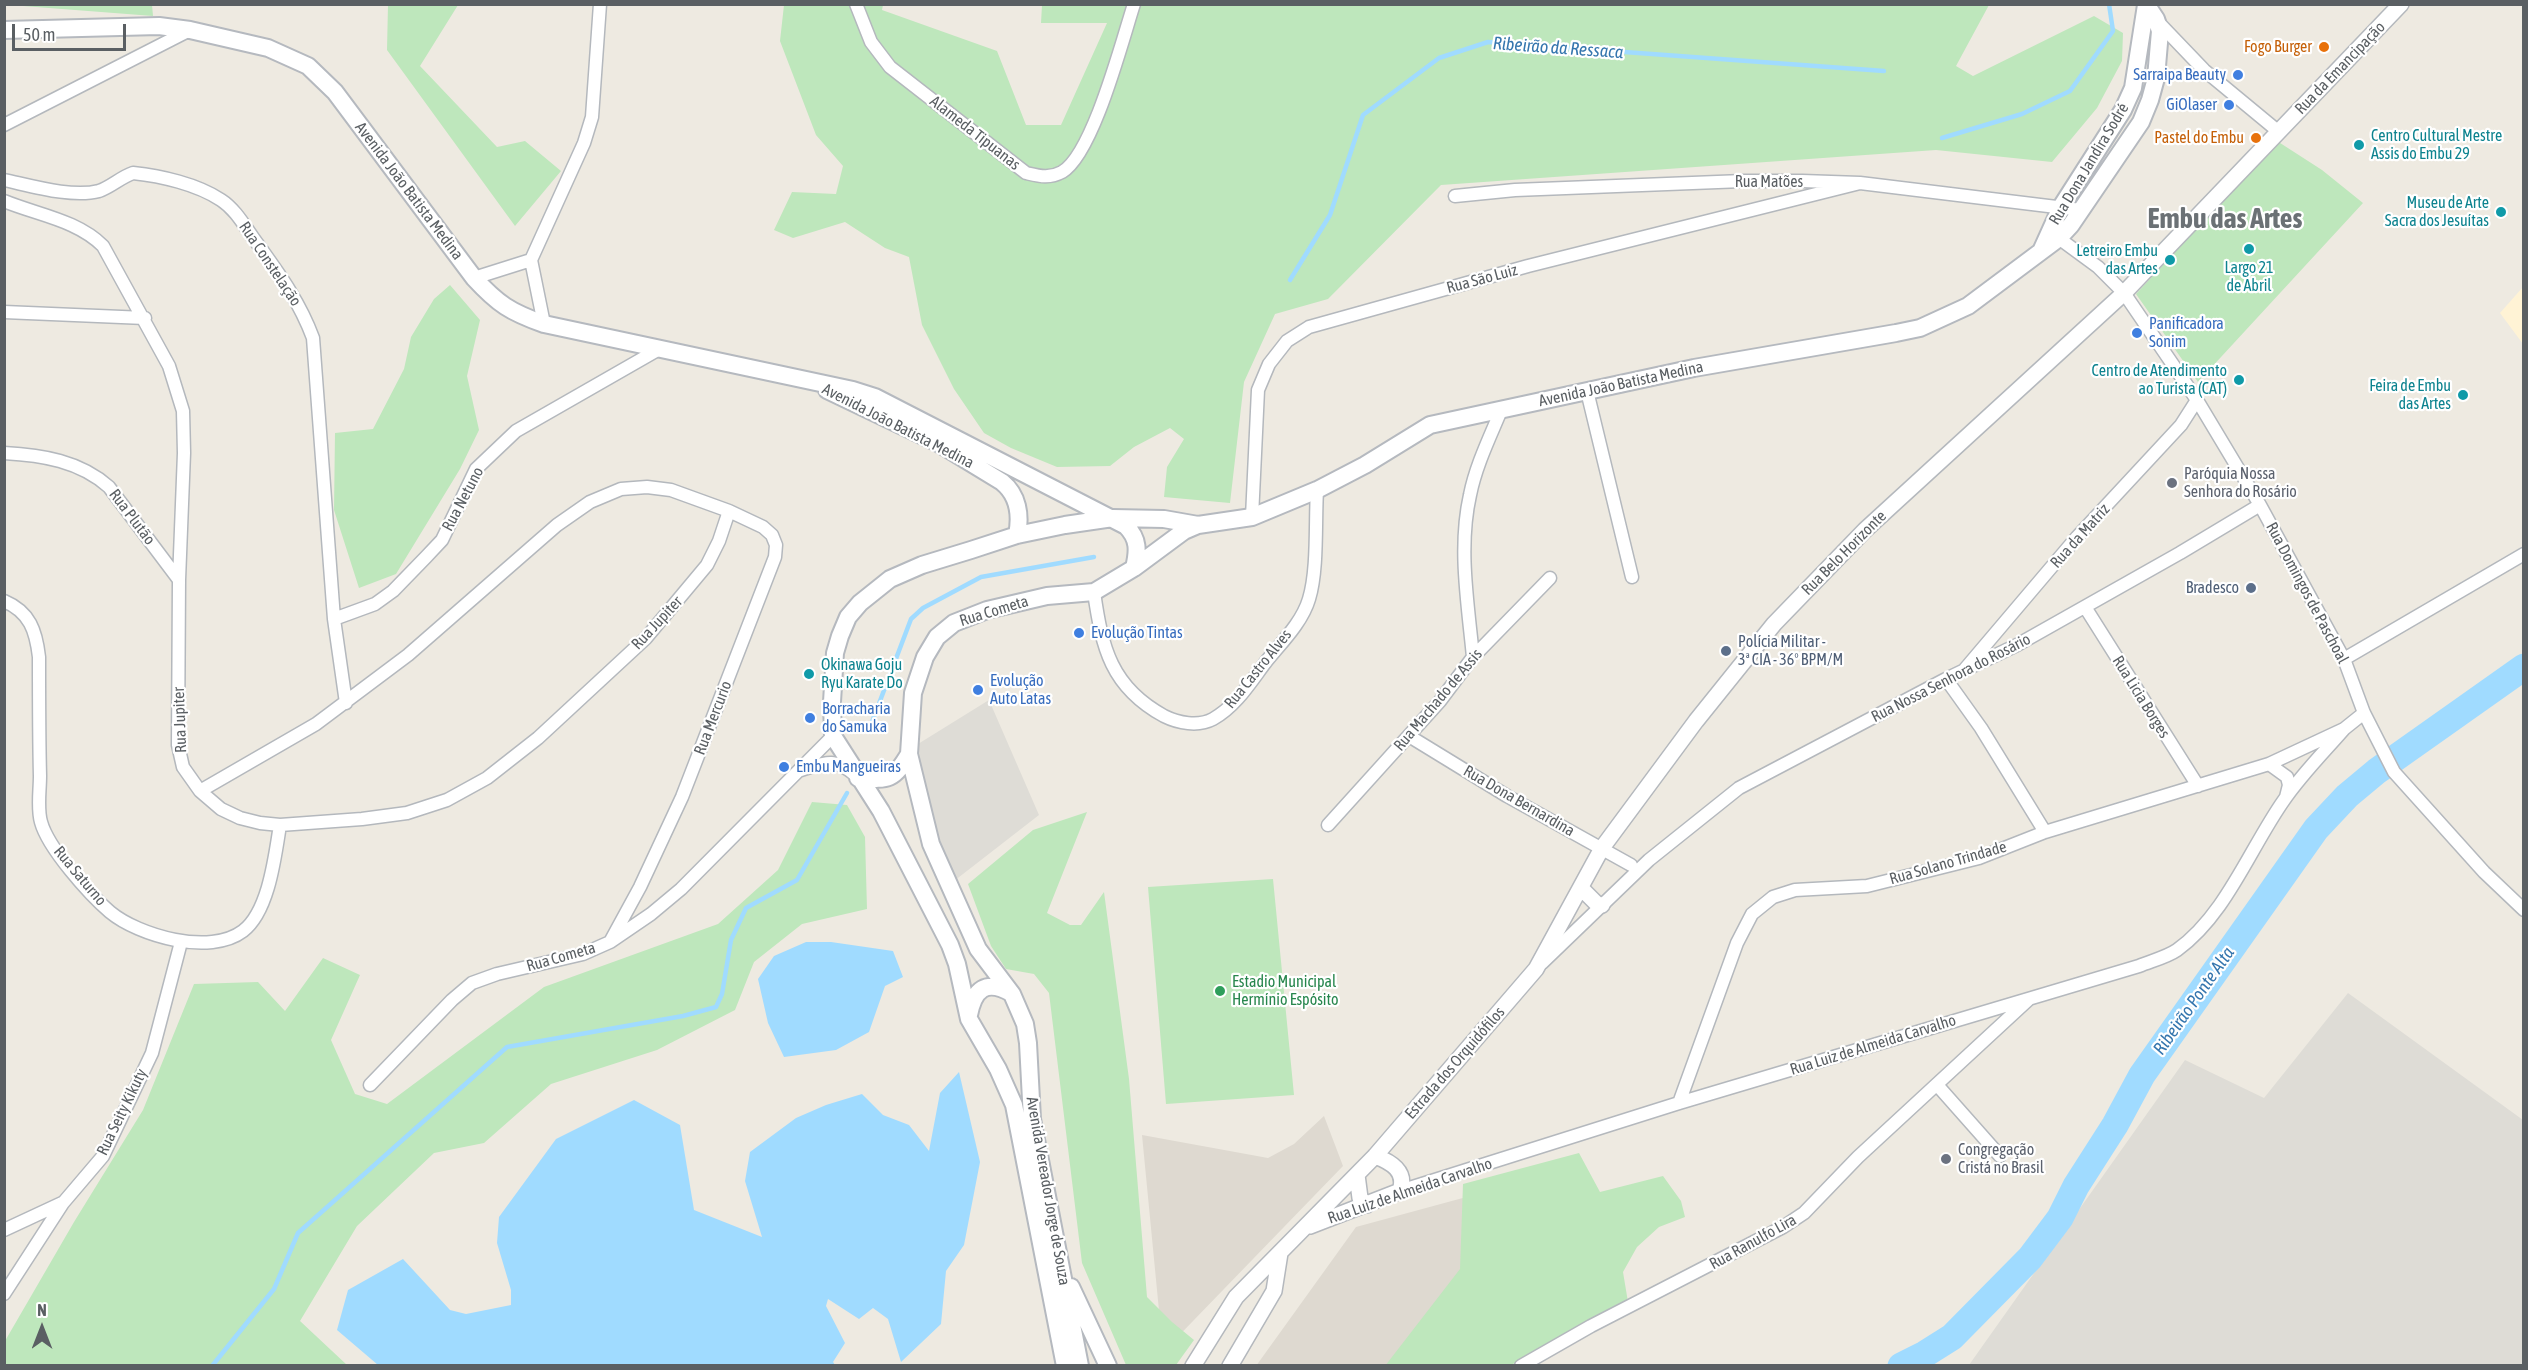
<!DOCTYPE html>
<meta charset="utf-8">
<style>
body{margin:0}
#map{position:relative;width:2528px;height:1370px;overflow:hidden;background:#eeeae1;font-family:"Asap Condensed",sans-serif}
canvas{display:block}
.frame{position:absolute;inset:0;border:6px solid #5a5f63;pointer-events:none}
.north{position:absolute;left:12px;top:1298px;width:60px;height:60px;-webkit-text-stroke:4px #fff;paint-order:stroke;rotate:0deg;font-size:16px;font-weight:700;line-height:24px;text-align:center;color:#5a5f63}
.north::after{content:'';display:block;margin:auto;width:21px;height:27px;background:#5a5f63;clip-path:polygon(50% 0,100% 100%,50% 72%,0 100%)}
.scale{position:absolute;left:12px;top:24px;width:114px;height:27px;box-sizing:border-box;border:3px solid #5a5f63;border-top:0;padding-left:8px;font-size:18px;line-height:21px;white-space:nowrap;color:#5a5f63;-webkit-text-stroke:4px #fff;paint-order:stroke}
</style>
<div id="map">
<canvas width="2528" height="1370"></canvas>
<div class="frame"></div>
<div class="north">N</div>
<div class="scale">50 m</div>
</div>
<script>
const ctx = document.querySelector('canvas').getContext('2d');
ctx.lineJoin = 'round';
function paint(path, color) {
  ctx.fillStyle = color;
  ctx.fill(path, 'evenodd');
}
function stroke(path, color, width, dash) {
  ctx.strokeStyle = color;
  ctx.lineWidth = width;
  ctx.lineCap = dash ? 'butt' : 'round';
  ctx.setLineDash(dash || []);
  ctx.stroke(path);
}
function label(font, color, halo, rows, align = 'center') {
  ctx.font = font + ' "Asap Condensed",sans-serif';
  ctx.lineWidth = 4.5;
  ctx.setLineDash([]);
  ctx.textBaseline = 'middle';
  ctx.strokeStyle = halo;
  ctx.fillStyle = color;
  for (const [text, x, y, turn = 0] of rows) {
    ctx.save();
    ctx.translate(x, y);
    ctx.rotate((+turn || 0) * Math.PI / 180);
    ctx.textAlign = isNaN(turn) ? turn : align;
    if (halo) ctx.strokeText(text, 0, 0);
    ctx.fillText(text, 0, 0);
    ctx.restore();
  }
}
const commercial = new Path2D(`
 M2523,287v57l-23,-31z`);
const industrial = new Path2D(`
 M989,700l50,115 -85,66 -26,-57 -10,-80z
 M2348,993l175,127v245h-554l216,-305 79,38z`);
const education = new Path2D(`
 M1324,1116l19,50 -180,186 -21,-217 126,23 26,-14z
 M1518,1183l-109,182 -153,1 100,-139z`);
const green = new Path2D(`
 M10,5h142l1,11z
 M388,5h70l-38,61 77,81 28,-6 36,30 -46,55 -128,-176z
 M784,5h99l-1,5 115,41 29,74h35l46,-102h-66l1,-18h947l-33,61 17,10 121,-60 29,17 -1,28 -25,47 -45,54 -116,-12 -495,35 -113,114 -53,15 -31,68 -14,121 -66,-6 3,-30 17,-28 -14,-11 -36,19 -24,19 -53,1 -46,-19 -27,-15 -30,-44 -32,-64 -13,-68 -24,-9 -40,-26 -52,16 -19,-8 18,-38 44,2 7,-28 -27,-31 -36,-94z
 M2277,141l45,29 41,33 -165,179 -62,-88z
 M450,285l30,35 -13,56 12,54 -19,39 -64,105 -37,14 -25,-78 1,-77 38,-4 31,-60 7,-32 23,-38z
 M812,802l35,3 18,32 2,72 -65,15 -48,38 -19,48 -78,40 -106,34 -67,59 -50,10 -77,73 -57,95 47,44h-342v-24l69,-119 69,-112 51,-126 64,-2 27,29 38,-53 37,17 -29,65 24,54 32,10 157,-117 174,-63 60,-54z
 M1087,812l-40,101 23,12h11l23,-33 25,187 18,218 25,25 22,18 -18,25h-50l-44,-102 -33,-270 -15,-19 -28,-5 -15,-23 -23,-62 65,-54z
 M1273,879l21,216 -128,9 -18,-217z
 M1579,1153l21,39 63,-16 18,25 4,16 -26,10 -22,20 -14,25 5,30 -117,63 -126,1 75,-97 3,-85z`);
const water = new Path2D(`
 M806,942h25l62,9 10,26 -18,9 -16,46 -33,18 -52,7 -16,-34 -10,-44 16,-23z
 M959,1072l21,90 -16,83 -18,26 -5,53 -40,38 -13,-43 -15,-11 -14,11 -31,-20 -2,7 19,37 -12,19 2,3h-457l-41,-35 11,-40 55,-31 47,51 16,4 45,-9v-15l-14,-47 2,-26 57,-78 78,-39 46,25 14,85 68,27 -17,-56 5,-29 46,-34 30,-13 36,-11 21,21 26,10 20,26 11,-58z`);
const stream = new Path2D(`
 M1942,138l80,-24 48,-23 43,-60 -4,-27
 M1290,280l40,-65 33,-100 76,-57 49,-16 396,29
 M869,730l42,-111 12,-11 58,-31 113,-20
 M212,1366l62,-77 24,-56 209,-186 176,-31 33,-9 6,-13 9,-54 15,-32 51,-28 50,-87`);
const river = new Path2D(`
 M1901,1366l24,-12 27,-17 78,-79 30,-40 16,-32 39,-61 27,-50 174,-246 31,-33 30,-25 147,-104`);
const minor = new Path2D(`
 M856,4l15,38 19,25 136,106c13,3 23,6 36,-1 31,-18 60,-131 72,-168
 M2158,22l46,48 75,62
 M4,125l186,-95
 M4,180c28,6 68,18 95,11 12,-4 22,-14 34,-18 28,3 64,11 88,27 14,9 23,25 33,39 23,32 45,61 59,99l21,281 12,84
 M1455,196l60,-6 228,-9h59l58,2 221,27
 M4,201c34,14 73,19 99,45l66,120 14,45 1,42 -5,127 -1,165 5,22 17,24 21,18 19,9 20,5 20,2 82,-6 45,-6 40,-13 40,-22 51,-40 108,-100 61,-73 12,-24 10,-30
 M2053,234l45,33 26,26 73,107 63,105 84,154 20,54 30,59 90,100 40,38
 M474,278l57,-18
 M4,312l141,6
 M544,324l-13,-64 53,-117 8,-26 8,-113
 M1587,391l45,186
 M4,453c38,2 76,8 105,34l70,93
 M1252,517l6,-127 11,-26 18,-23 22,-14 219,-61 332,-83
 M1094,592c8,56 17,95 70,124 14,7 34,11 49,3 22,-12 37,-36 52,-56 15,-19 37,-40 44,-64 9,-29 6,-77 8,-109
 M4,601c26,11 32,30 35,56 0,40 0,80 1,119 0,15 -3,32 1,46 7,26 48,72 69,90 29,24 100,44 133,19 26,-20 32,-75 37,-106
 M2085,607l113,179
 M334,619l41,-15 18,-13 33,-34 16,-17 34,-71 40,-38 145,-83
 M1473,657c-5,-53 -15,-109 -3,-162 6,-30 20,-58 32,-87
 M2344,659l180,-105
 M1965,669l112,-132 104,-112 16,-25
 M1946,679l35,49 64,104
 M1409,736l98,60 124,69
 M2269,764l18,13 2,8 -3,12
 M801,770c24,-7 32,-13 53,4
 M200,791l116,-67 92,-69 149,-130 33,-23 31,-13 26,-2 24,3 58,21 34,16 9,8 4,10 -1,12 -93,240 -42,90 -30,55
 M1328,825l112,-124 33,-44 77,-79
 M1542,963l107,-103 90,-72 207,-109 71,-34 163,-92 80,-48
 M370,1085l82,-85 20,-17 25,-9 86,-20 27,-12 41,-28 30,-25 152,-153
 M1938,1086l62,70
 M1679,1103l58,-160 15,-29 21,-17 22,-7 72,-4 112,-28 66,-26 224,-68 75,-35 20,-16
 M1400,1191l279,-88 460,-137c12,-5 28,-9 38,-16 49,-35 73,-102 107,-150 17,-25 40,-48 60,-71
 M4,1230l58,-27
 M4,1294l59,-91 40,-47 49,-103 29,-111
 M1521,1366l70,-40 192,-99 21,-14 54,-56 170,-157`);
const tertiary = new Path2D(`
 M1581,888l16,16 5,1
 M1357,1175l3,23 7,7
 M1310,1226l90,-35c7,-20 -9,-29 -25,-35
 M1193,1366l43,-69 139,-141 161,-187 66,-121 94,-127 78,-97 91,-94 259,-237 277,-289
 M1230,1366l44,-75 6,-38`);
const secondary = new Path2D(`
 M4,30l155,-4 31,4 78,18 40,18 27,26 139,186c24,26 36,34 70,46l309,66 22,7 251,129c13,13 12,25 8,42
 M2042,249l19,-42 62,-97 10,-22 13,-83
 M827,390l111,53 64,39c16,13 19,33 15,53
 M858,778c31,2 35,3 51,-24
 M969,1015c5,-26 17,-36 42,-22
 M1071,1287l37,79
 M1065,1366l-51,-261 -16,-36 -29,-50 -12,-55 -7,-19 -69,-134 -48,-75 -1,-34 3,-49 5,-17 8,-19 12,-14 30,-24 32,-14 49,-15 46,-15 48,-10 48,-7 51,1 34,6 54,-8 65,-27 48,-25 65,-40 264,-57 202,-35 24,-5 48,-22 91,-68 12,-13 70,-103 9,-22 6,-22 4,-47 -4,-12 -10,-15
 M1080,1366l-48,-247 -4,-76 -3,-19 -13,-30 -34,-45 -47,-105 -22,-90 4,-61 12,-36 12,-20 17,-14 33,-13 60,-14 47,-4 40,-24 50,-37 14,-6`);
const markers = [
 [2324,47,6,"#e8710a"],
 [2238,75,6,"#3f7fe0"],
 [2229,105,6,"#3f7fe0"],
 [2256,138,6,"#e8710a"],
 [2359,145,6,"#0f9aa8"],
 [2501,212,6,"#0f9aa8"],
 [2249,249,6,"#0f9aa8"],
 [2170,260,6,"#0f9aa8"],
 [2137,333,6,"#3f7fe0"],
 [2239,380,6,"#0f9aa8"],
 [2463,395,6,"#0f9aa8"],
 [2172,483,6,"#6b7280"],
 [2251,588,6,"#5c6f8a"],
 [1079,633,6,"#3f7fe0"],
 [1726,651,6,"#5c6f8a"],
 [809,674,6,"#0f9aa8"],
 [978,690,6,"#3f7fe0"],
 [810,718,6,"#3f7fe0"],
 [784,767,6,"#3f7fe0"],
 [1220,991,6,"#2e9e5b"],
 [1946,1159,6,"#6b7280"]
];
const foodNames = [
 ["Fogo Burger",2312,47],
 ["Pastel do Embu",2244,138]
];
const streetNames = [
 ["Rua da Emancipação",2340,68,-46],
 ["Alameda Tipuanas",975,133,38],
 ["Rua Dona Jandira Sodré",2089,164,-59],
 ["Rua Matões",1769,182],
 ["Avenida João Batista Medina",409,191,53],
 ["Rua Constelação",270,264,56],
 ["Rua São Luiz",1482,279,-15],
 ["Avenida João Batista Medina",1621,384,-12],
 ["Avenida João Batista Medina",898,426,27],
 ["Rua Netuno",463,499,-62],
 ["Rua Plutão",132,517,53],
 ["Rua da Matriz",2080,536,-48],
 ["Rua Belo Horizonte",1844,553,-45],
 ["Rua Domingos de Paschoal",2307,593,62],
 ["Rua Cometa",994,611,-17],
 ["Rua Jupiter",657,623,-47],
 ["Rua Castro Alves",1258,669,-51],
 ["Rua Nossa Senhora do Rosário",1951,678,-27],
 ["Rua Licia Borges",2141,697,58],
 ["Rua Machado de Assis",1438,700,-50],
 ["Rua Mercurio",713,718,-69],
 ["Rua Jupiter",180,720,-92],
 ["Rua Dona Bernardina",1519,801,30],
 ["Rua Solano Trindade",1948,863,-16],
 ["Rua Saturno",80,876,50],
 ["Rua Cometa",561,957,-16],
 ["Rua Luiz de Almeida Carvalho",1873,1045,-17],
 ["Estrada dos Orquidófilos",1455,1063,-49],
 ["Rua Seity Kikuty",122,1112,-64],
 ["Avenida Vereador Jorge de Souza",1048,1191,80],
 ["Rua Luiz de Almeida Carvalho",1410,1191,-19],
 ["Rua Ranulfo Lira",1753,1242,-29]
];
const shopNames = [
 ["Sarraipa Beauty",2226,75,"right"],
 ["GiOlaser",2217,105,"right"],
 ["Panificadora",2149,324],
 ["Sonim",2149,342],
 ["Evolução Tintas",1091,633],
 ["Evolução",990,681],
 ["Auto Latas",990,699],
 ["Borracharia",822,709],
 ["do Samuka",822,727],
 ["Embu Mangueiras",796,767]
];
const cultureNames = [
 ["Centro Cultural Mestre",2371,136,"left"],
 ["Assis do Embu 29",2371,154,"left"],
 ["Museu de Arte",2489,203],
 ["Sacra dos Jesuítas",2489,221],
 ["Letreiro Embu",2158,251],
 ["das Artes",2158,269],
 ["Largo 21",2249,268,"center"],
 ["de Abril",2249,286,"center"],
 ["Centro de Atendimento",2227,371],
 ["ao Turista (CAT)",2227,389],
 ["Feira de Embu",2451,386],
 ["das Artes",2451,404],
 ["Okinawa Goju",821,665,"left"],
 ["Ryu Karate Do",821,683,"left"]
];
const worshipNames = [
 ["Paróquia Nossa",2184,474],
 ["Senhora do Rosário",2184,492],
 ["Congregação",1958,1150],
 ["Cristá no Brasil",1958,1168]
];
const serviceNames = [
 ["Bradesco",2239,588],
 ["Polícia Militar -",1738,642,"left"],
 ["3ª CIA - 36º BPM/M",1738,660,"left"]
];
const leisureNames = [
 ["Estadio Municipal",1232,982],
 ["Hermínio Espósito",1232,1000]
];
const waterNames = [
 ["Ribeirão da Ressaca",1558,48,4],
 ["Ribeirão Ponte Alta",2194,1001,-55]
];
const townNames = [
 ["Embu das Artes",2225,219]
];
paint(commercial, '#fff3d5');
paint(industrial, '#dedcd6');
paint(education, '#ded9d0');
paint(green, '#bee7bc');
paint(water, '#a0dbff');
stroke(stream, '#a0dbff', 4.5);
stroke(river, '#a0dbff', 27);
stroke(minor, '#b4b8bd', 15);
stroke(tertiary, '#b4b8bd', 18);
stroke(secondary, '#b5b9bf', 20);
stroke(minor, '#fff', 12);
stroke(tertiary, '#fff', 15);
stroke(secondary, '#fff', 16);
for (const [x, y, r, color] of markers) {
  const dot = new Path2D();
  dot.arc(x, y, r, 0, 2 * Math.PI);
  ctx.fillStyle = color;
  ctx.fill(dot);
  stroke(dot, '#fff', 2);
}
label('16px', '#c56008', '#fff', foodNames, 'right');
label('16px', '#5a5f63', '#fff', streetNames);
label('16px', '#366cbe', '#fff', shopNames, 'left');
label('16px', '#0d838f', '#fff', cultureNames, 'right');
label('16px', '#5b616d', '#fff', worshipNames, 'left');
label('16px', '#4e5e75', '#fff', serviceNames, 'right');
label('16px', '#27864d', '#fff', leisureNames, 'left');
label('italic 18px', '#3576ae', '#fff', waterNames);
label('bold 28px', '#6b7175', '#fff', townNames);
</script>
